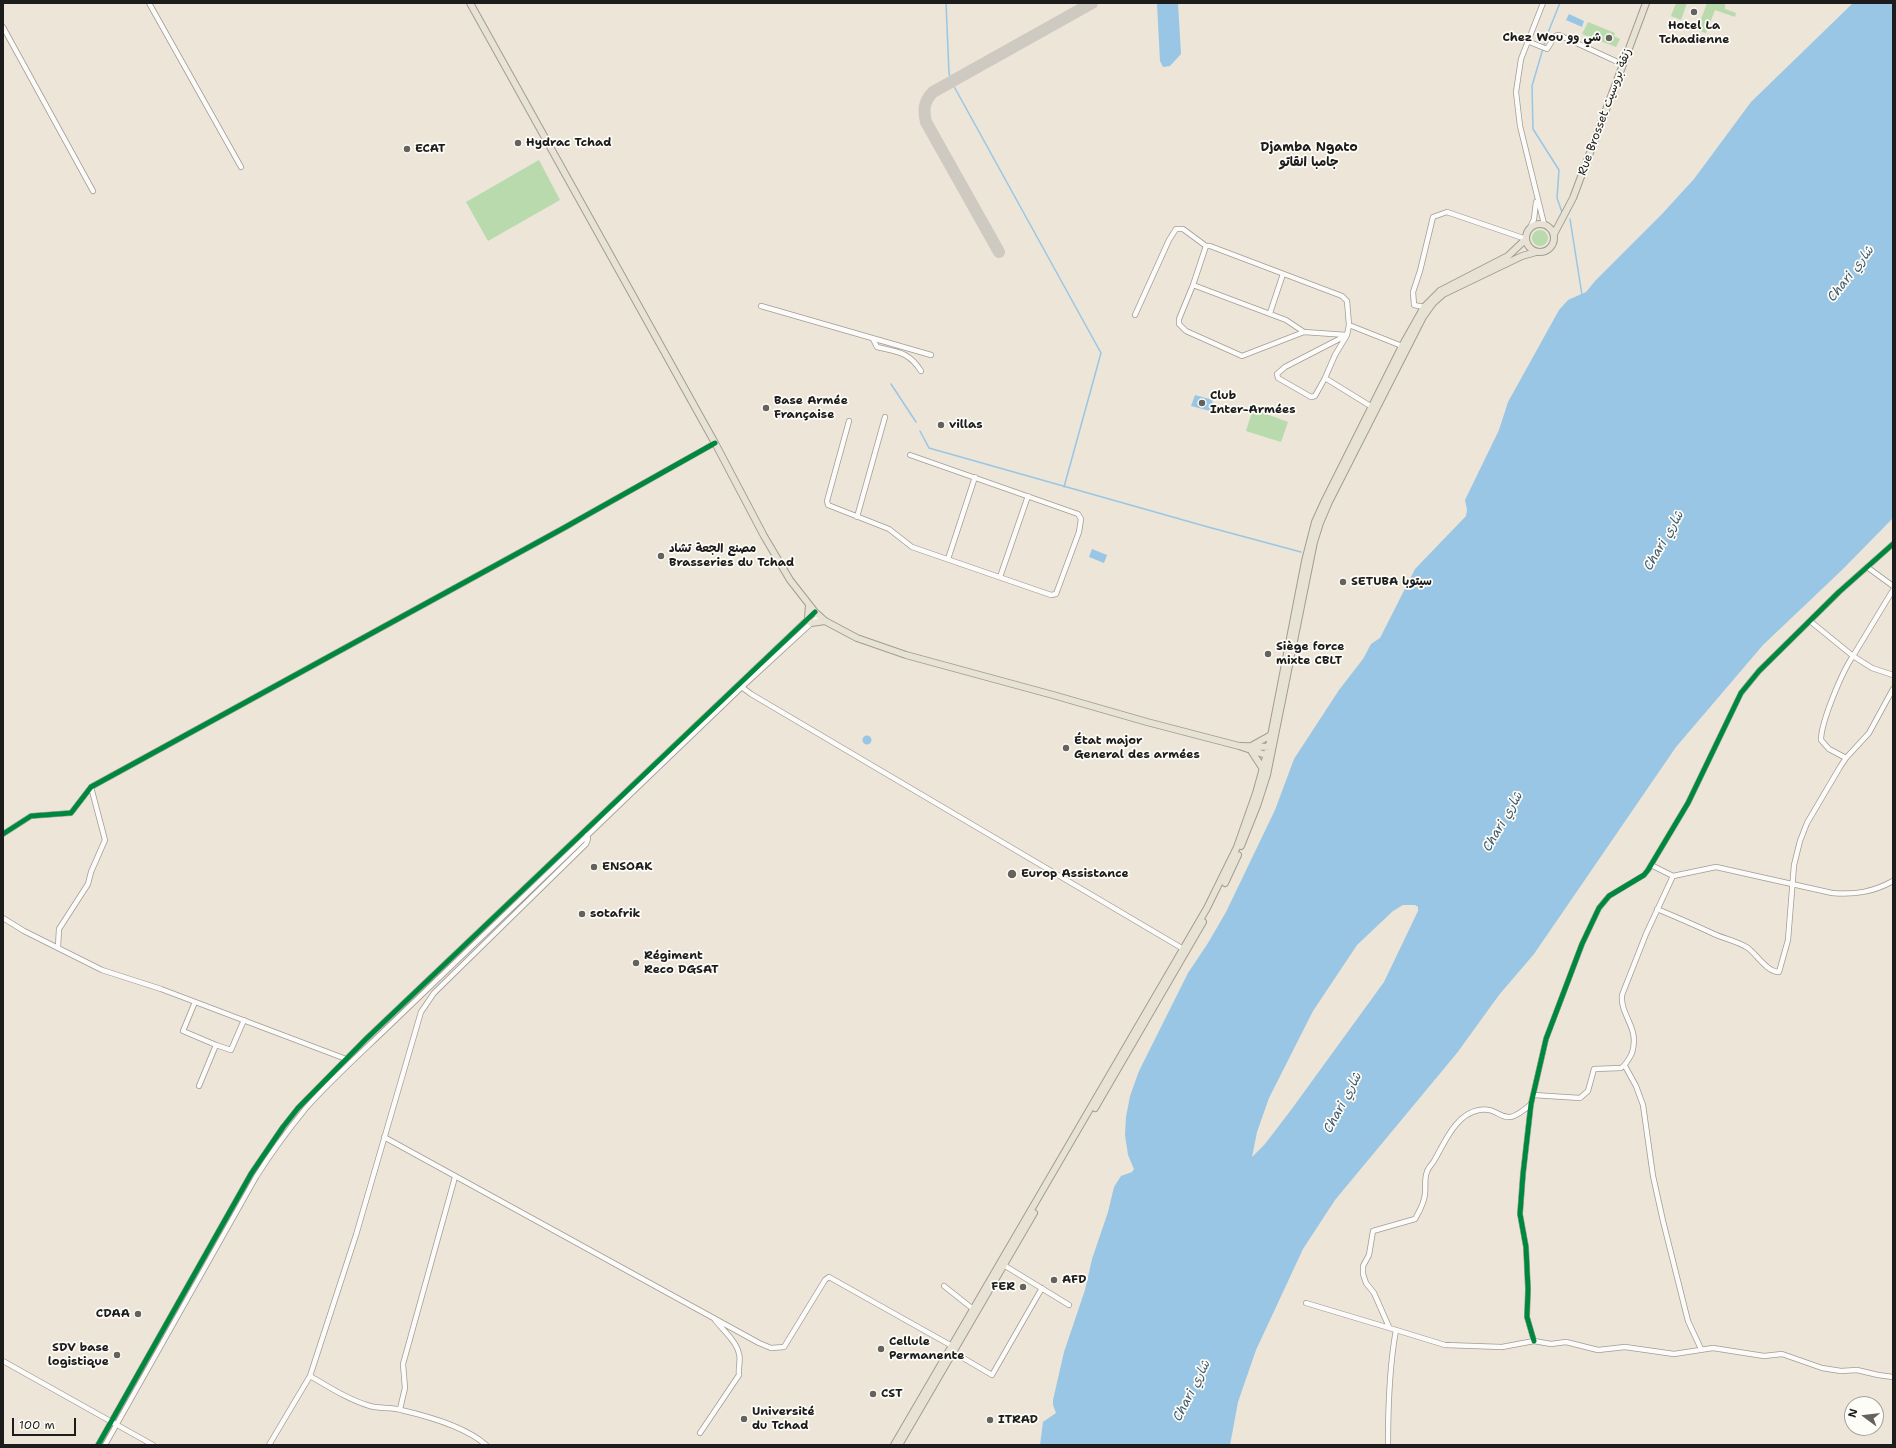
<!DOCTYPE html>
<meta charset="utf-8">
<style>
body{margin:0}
#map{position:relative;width:1896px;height:1448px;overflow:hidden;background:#ece5d8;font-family:"Shantell Sans",sans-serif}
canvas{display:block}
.frame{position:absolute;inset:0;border:4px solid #1c1c1c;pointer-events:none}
.north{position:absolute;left:1844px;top:1396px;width:40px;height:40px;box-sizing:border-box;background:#fdfcf7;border:1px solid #a3a29f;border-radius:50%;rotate:285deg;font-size:11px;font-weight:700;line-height:16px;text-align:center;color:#1c1c1c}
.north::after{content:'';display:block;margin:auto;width:14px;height:18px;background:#65625e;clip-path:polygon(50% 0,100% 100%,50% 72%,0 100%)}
.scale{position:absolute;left:12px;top:1418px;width:64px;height:18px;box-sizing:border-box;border:2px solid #1c1c1c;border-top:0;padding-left:5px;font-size:12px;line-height:14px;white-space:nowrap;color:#1c1c1c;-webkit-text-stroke:3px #fdfcf7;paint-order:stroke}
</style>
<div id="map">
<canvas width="1896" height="1448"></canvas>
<div class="frame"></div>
<div class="north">N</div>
<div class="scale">100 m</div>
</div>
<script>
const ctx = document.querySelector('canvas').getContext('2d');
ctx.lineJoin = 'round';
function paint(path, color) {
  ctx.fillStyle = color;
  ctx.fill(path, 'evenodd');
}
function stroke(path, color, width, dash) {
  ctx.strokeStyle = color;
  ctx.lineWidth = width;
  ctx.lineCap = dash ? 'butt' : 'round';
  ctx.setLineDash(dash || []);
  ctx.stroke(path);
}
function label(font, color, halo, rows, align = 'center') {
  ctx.font = font + ' "Shantell Sans","Playpen Sans Arabic",sans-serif';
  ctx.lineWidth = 3.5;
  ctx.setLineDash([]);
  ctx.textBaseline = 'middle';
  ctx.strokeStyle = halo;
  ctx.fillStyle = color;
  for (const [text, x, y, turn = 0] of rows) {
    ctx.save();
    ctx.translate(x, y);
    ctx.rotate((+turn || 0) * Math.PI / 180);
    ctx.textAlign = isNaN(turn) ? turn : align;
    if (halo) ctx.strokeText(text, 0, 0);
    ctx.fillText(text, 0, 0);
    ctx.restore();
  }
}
const green = new Path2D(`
 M1676,3h11l-6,17 -10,-4z
 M1707,3h18v6l11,4 -1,4 -20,-7 -9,23 -9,-3z
 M1588,22l27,11 -1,3 6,3 -4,8 -34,-13z
 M539,160l21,40 -72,41 -22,-39z
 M1532 238a8 8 0 1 1 16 0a8 8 0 1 1-16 0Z
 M1253,409l35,13 -7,20 -35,-11z`);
const water = new Path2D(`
 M1178,3l3,51 -11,12 -7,1 -3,-6 -3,-57z
 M1853,3h40v515l-50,51 -80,76 -87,102 -142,207 -35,41 -42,58 -122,147 -32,49 -47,101 -18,52 -8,43h-190l3,-23 13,-9 -3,-8v-5l11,-48 21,-62 7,-31 16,-47 6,-25 7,-11 11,-4 2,-3 -6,-14 -3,-20 1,-18 4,-21 9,-25 49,-98 20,-30 18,-31 49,-102 19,-51 45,-69 24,-31 8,-15 9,-6 35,-69 51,-53 1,-6 -2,-10 34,-70 9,-28 51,-92 9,-10 18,-8 10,-12 66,-66 32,-35 57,-77zM1403,905h12l3,2v4l-34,71 -93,128 -26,34 -13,13 5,-25 12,-34 44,-87 44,-66 36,-34z
 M1569,14l15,7 -2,6 -16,-7z
 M1195,395l18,5 -3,11 -19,-5z
 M1092,549l15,6 -3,8 -15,-6z
 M862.5 740a4.5 4.5 0 1 1 9 0a4.5 4.5 0 1 1-9 0Z`);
const stream = new Path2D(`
 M946,3l3,70 2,8 150,272 -37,134
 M1560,3l-13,32 -15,51 1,43 26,41 -2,28 5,14
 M1570,219l12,76
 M891,384l25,38
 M920,431l9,17 279,79 93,25`);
const taxiway = new Path2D(`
 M999,252l-73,-130c-3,-12 -2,-21 7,-30l159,-89`);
const minor = new Path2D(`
 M149,3l92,164
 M1543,3l-22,56 -5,33 4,34 24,98
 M3,27l90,164
 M1527,41l20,8 8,-13 4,-1 63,29
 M1530,228l4,-9 2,-17
 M1193,285l13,-39h4l132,50 5,5 2,24
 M761,306l170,49
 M1424,307l-10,-2 -1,-13 7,-21 13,-54 14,-5 79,27
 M1270,313l13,-39
 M1135,315l34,-75 7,-11h7l23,17
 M1304,332l-18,-12 -93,-35 -14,34v5l7,7 56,25 62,-24 43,3 2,-10 53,21
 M1347,335l-12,20 -10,23 47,29
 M873,339l4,8c21,5 32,5 44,24
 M1325,378l-10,18 -4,1 -33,-19 -1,-4 8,-7 62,-32
 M849,421l-22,80 1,4 61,24 23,18 139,48 5,-1 23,-62 2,-13 -3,-5 -168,-59
 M857,517l28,-100
 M948,559l27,-82
 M1867,567l26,19
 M1000,577l28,-81
 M1810,621l43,35 40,-66
 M739,685l12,9 434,256
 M1846,758l-17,-9 -8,-9c0,-18 21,-68 32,-84l19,12 21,7
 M3,834l28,-18 40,-3 20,-26 471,-258 153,-86
 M1651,865l22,11 43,-9 116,26c23,2 41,-1 61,-12
 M1657,909c19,8 38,16 57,25 11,5 23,7 34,14 9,7 19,24 31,24l9,-32 6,-75 6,-24 7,-18 33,-56 6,-9 23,-25 24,-44
 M3,918l21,13 78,39 59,19 185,70
 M58,947l1,-18 29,-45 3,-12 14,-32 -14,-53
 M195,1002l-12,29 33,14
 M1625,1066l11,20 7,19 10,71 10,45 25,100 13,28
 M199,1086l17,-41 15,5 13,-30
 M1533,1095l47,3 8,-7 6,-22 27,-1c6,-4 8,-9 11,-15 8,-26 -12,-37 -10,-58l24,-61 27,-58
 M384,1137l375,206 12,5 13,-1 41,-67 4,-3 123,69
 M1002,1264l67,41
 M944,1286l29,23
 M1306,1303l90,27c-7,38 -8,77 -8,115
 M1389,1327l-15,-34 -8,-10 -3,-9v-8l6,-11 4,-24 42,-12c4,-7 10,-17 10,-26 1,-6 -1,-15 2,-21 1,-5 6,-8 8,-13 10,-17 21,-45 44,-49 25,-4 21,22 52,-6
 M1396,1330l49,15 57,2 32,-6 17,3 15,-2 32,8 27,-3 49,7 39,-6 51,8 18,-2 40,14 19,3 16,-1 21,5 15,2
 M1534,1341l-7,-24 1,-28 -2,-42 -6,-33 3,-40 8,-70 15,-65 36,-95 17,-36 10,-12 35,-21 4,-5 40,-67 53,-110 18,-22 80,-79 54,-48
 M953,1352l39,23 50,-87
 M3,1361l150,84
 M310,1376c19,11 39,24 60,30 11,3 21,1 31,4 26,6 65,17 85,35
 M400,1409l5,-21 -2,-24 52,-187
 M700,1433l39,-58c-1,-7 2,-16 0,-21 -2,-12 -16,-24 -24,-34
 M98,1445l153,-271 32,-47 15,-19 68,-69 449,-427
 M105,1445l151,-268c15,-24 32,-47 50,-69 26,-29 55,-55 83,-82l353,-339 77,-71
 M269,1445l41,-69 46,-141 65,-223 13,-19 152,-149 2,-5 -1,-4`);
const major = new Path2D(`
 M470,3l245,440 49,93 26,44 25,32 10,9 32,17 49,17 147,40 94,27 92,24 30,10
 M1526 238a14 14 0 1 1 28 0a14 14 0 1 1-28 0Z
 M1554,234l19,-36 73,-195
 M808,618l1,-13
 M811,623l14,-2
 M1253,745l18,-10
 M1241,746l31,1
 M1252,752l11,17
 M1241,846l16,-40 10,-31 47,-233 6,-19 9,-21 94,-185 10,-14 10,-9 79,-38 14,-4
 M1225,883l13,-28
 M1095,1108l108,-186
 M894,1445l313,-537 30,-61 19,-54 13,-47 36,-185 10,-39 10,-22 77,-154 22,-39 16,-16 68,-35 18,-17
 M899,1445l135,-232`);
const cycleway = new Path2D(`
 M3,834l28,-18 40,-3 20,-26 471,-258 153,-86
 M1534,1341l-7,-24 1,-28 -2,-42 -6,-33 3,-40 8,-70 15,-65 36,-95 17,-36 10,-12 35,-21 4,-5 40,-67 53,-110 18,-22 80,-79 54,-48
 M98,1445l153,-271 32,-47 15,-19 68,-69 449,-427`);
const markers = [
 [1694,12,4,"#65625e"],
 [1609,38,4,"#65625e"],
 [518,143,4,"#65625e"],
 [407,149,4,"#65625e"],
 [1202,403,4,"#65625e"],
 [766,408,4,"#65625e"],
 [941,425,4,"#65625e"],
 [661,556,4,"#65625e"],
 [1343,582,4,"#65625e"],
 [1268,654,4,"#65625e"],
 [1066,748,4,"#65625e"],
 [594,867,4,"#65625e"],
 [1012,874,5,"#65625e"],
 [582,914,4,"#65625e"],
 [636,963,4,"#65625e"],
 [1054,1280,4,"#65625e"],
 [1023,1287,4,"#65625e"],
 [138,1314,4,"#65625e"],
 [881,1349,4,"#65625e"],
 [117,1355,4,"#65625e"],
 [873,1394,4,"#65625e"],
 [744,1419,4,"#65625e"],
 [990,1420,4,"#65625e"]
];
const poiNames = [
 ["Hotel La",1694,26,"center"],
 ["Tchadienne",1694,40,"center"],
 ["Chez Wou شي وو",1601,38,"right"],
 ["Hydrac Tchad",526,143],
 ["ECAT",415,149],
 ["Club",1210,396],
 ["Inter-Armées",1210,410],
 ["Base Armée",774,401],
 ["Française",774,415],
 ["villas",949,425],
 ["مصنع الجعة تشاد",669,549],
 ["Brasseries du Tchad",669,563],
 ["SETUBA سيتوبا",1351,582],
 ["Siège force",1276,647],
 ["mixte CBLT",1276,661],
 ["État major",1074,741],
 ["General des armées",1074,755],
 ["ENSOAK",602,867],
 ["Europ Assistance",1021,874],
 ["sotafrik",590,914],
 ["Régiment",644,956],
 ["Reco DGSAT",644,970],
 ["AFD",1062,1280],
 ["FER",1015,1287,"right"],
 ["CDAA",130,1314,"right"],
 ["Cellule",889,1342],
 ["Permanente",889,1356],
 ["SDV base",109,1348,"right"],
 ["logistique",109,1362,"right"],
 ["CST",881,1394],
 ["Université",752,1412],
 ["du Tchad",752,1426],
 ["ITRAD",998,1420]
];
const streetNames = [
 ["Rue Brosset زنقة بروسيت",1605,112,-70]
];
const neighbourhoodNames = [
 ["Djamba Ngato",1309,148],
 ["جامبا انقاتو",1309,163]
];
const waterNames = [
 ["Chari شاري",1851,274,-52],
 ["Chari شاري",1664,541,-60],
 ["Chari شاري",1503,822,-60],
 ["Chari شاري",1343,1103,-62],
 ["Chari شاري",1192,1391,-63]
];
paint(green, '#b9daad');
paint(water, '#99c6e5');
stroke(stream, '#99c6e5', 1.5);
stroke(taxiway, '#cecac2', 12);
stroke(minor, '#a19d95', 6);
stroke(major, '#a19d95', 8);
stroke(minor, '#fcfbf9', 4.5);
stroke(major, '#e8e2d5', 6);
stroke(cycleway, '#00873e', 5);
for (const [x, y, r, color] of markers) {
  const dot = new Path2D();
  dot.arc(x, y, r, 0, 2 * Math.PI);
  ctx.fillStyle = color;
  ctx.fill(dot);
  stroke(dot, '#fdfcf7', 1.5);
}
label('bold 12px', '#1c1c1c', '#fdfcf7', poiNames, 'left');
label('12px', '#1c1c1c', '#fdfcf7', streetNames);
label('bold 13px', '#1c1c1c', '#fdfcf7', neighbourhoodNames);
label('italic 13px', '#405b6f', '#fdfcf7', waterNames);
</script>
